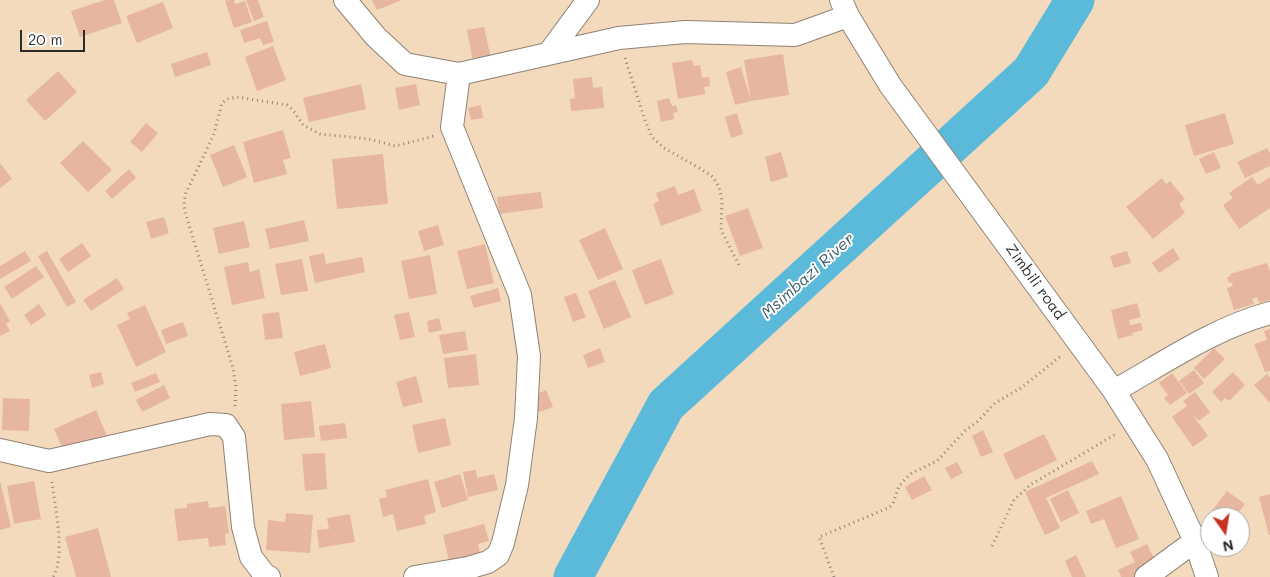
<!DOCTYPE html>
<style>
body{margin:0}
#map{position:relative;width:1270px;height:577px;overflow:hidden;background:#f3dabd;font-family:Mali,sans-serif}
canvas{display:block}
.north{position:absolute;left:1200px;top:507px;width:50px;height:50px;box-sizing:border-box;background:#fff;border:1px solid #aaa;border-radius:50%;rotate:167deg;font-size:14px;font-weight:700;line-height:20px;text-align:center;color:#2b2b2b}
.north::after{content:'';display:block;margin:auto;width:18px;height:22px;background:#c8321e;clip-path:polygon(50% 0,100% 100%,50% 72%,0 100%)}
.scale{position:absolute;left:20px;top:30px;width:65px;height:22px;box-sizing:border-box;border:2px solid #2b2b2b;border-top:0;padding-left:6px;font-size:15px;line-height:18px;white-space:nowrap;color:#2b2b2b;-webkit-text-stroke:4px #fff;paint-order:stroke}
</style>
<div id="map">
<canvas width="1270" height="577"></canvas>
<div class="north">N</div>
<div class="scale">20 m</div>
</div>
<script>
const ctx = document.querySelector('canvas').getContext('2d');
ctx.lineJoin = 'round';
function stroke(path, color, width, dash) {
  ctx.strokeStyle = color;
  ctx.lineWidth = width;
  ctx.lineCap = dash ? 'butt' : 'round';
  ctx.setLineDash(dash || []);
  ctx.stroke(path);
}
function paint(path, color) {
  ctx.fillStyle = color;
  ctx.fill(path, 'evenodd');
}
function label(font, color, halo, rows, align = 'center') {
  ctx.font = font + ' Mali,sans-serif';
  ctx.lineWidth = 4;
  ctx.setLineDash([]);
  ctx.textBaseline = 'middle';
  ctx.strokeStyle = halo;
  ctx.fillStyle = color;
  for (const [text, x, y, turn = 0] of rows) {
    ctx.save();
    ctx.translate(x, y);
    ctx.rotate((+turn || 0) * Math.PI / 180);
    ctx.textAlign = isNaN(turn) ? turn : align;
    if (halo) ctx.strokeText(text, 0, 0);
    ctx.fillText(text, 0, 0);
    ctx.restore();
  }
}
const river = new Path2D(`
 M573,577l93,-172 365,-333 44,-72`);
const building = new Path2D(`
 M105,0h9l8,23 -42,14 -9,-26z
 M229,0h5l1,4 10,-3 7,21 -18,6 -9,-27z
 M246,0h12l6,17 -10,4z
 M372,0h30l-25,10z
 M163,2l10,26 -36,15 -11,-27z
 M267,21l7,21 -11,3 -3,-7 -16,5 -4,-13z
 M484,27l7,31 -18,4 -6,-32z
 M273,46l13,34 -29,11 -12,-34z
 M207,52l4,13 -36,12 -4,-13z
 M783,54l6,41 -38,6 -16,4 -9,-33 15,-5 10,34 -7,-41z
 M692,60l2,6 6,-1 2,13 7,-1 1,9 -6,1 1,7 -27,5 -6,-36z
 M58,71l19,21 -32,29 -19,-21z
 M592,77l1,11 9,-1 2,21 -33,3 -1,-12 5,-1 -2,-19z
 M361,84l5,25 -57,13 -6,-24z
 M416,84l4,21 -21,5 -4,-22z
 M669,98l3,8 4,-1 2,7 -5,1 1,6 -13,3 -4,-21z
 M481,105l2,13 -12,2 -3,-12z
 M737,113l6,21 -12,4 -6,-21z
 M1225,113l9,31 -40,12 -9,-31z
 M146,123l12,10 -16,19 -12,-10z
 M283,130l8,28 -8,2 4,14 -33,9 -11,-41z
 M83,141l29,29 -24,22 -28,-29z
 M234,145l13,32 -24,10 -13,-32z
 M1267,148l3,5v13l-25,12 -8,-16z
 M781,152l7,25 -17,5 -6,-25z
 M1214,152l7,16 -15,6 -7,-15z
 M383,154l5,50 -51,5 -5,-50z
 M0,163l12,16 -12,9z
 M129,169l7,9 -24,21 -7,-8z
 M1252,177l6,8 12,-8v31l-31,21 -16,-24 10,-7 -4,-5z
 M1162,178l4,6 4,-3 15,18 -6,5 6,9 -32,26 -27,-32z
 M675,186l3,9 16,-6 8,22 -41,15 -8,-22 6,-3 -3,-8z
 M541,192l2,16 -44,6 -2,-17z
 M748,208l15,40 -23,8 -15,-40z
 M164,217l5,16 -18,6 -5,-17z
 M304,220l5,21 -39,8 -5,-20z
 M244,221l6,26 -31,7 -6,-26z
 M438,225l6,20 -20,6 -6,-20z
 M605,228l18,41 -25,11 -19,-40z
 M82,243l9,13 -23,16 -9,-13z
 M485,244l9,39 -27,6 -10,-38z
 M1173,248l7,11 -21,14 -7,-10z
 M25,251l6,10 -31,18v-13z
 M47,251l29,51 -9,5 -29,-51z
 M1127,251l4,12 -17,5 -4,-12z
 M324,253l2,11 36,-7 3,15 -50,11 -6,-27z
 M430,255l7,39 -28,5 -8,-38z
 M302,259l6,32 -27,4 -6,-31z
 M661,259l13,35 -29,11 -13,-35z
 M248,262l2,10 9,-3 6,29 -33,7 -8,-38z
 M1267,263l3,9v28l-11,3 -2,-6 -5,2 2,5 -20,6 -7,-22 6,-2 -2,-4 -2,1 -2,-6 4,-1 -1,-2z
 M36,266l8,11 -32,22 -8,-12z
 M117,278l7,11 -33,22 -8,-11z
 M615,280l16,37 -27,12 -16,-38z
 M498,288l3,13 -27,7 -4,-12z
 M576,293l10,24 -13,5 -9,-25z
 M0,303l10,18 -4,3 4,7 -10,5z
 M1137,303l4,14 -12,3 1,5 11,-2 2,7 -11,3 1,2 -15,4 -7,-29z
 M39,304l7,11 -15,10 -7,-10z
 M145,305l21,47 -30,15 -19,-42 13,-6 -3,-6z
 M279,312l4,26 -18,2 -3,-26z
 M409,312l6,25 -15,3 -6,-25z
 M439,318l3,12 -13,3 -2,-12z
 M183,322l5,14 -22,8 -5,-14z
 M1270,329v42l-5,1 -11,-28 13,-4 -3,-9z
 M465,331l3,19 -25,4 -4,-19z
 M325,344l6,24 -31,8 -6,-24z
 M600,348l5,14 -17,6 -5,-13z
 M1214,348l11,11 -21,20 -10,-11z
 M476,354l3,31 -31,3 -4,-30z
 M1194,370l10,13 -15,11 -10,-13z
 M101,372l3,12 -12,4 -3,-13z
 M1233,372l12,13 -16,16 -4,-3 -4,4 -9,-10z
 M156,373l4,9 -25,10 -4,-9z
 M1172,373l15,20 -17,12 -6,-7 4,-3 -9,-12z
 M1267,374l3,4v25l-16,-18z
 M416,376l7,26 -20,5 -7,-25z
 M164,385l6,13 -28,14 -6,-12z
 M546,390l7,17 -14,5 -7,-16z
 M1195,392l15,20 -11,9 -7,-7 16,22 -15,11 -21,-30 15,-11 -4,-5z
 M3,398l27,1 -1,32 -27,-1z
 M311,401l4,36 -31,3 -3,-36z
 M96,410l11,26 -42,18 -11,-25z
 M445,418l6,27 -33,8 -6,-28z
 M345,423l2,15 -26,3 -2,-15z
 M983,430l10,22 -12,5 -9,-21z
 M1044,434l13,26 -42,20 -12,-26z
 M325,453l2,36 -22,2 -3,-37z
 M1092,461l7,13 -53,24 14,30 -15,7 -20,-43z
 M957,462l6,11 -12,6 -6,-11z
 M476,470l1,8 17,-4 4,16 -30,7 -5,-25z
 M460,474l8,26 -26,8 -8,-26z
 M924,476l8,14 -20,10 -7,-13z
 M428,479l8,33 -12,4 2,8 -29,7 -4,-17 -10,3 -4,-18 8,-2 -2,-7z
 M0,481l11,46 -11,3z
 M34,481l7,38 -27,5 -7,-38z
 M1068,490l11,23 -18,9 -11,-23z
 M1227,491l18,13 -10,13h-25l-2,-1z
 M1270,494v41h-1l-10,-38z
 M1121,496l18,43 -23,9 -12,-29 -13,5 -5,-13z
 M208,501l1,7 16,-2 4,27 -4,1 1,11 -17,2 -1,-9 -30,3 -4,-32 13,-1v-4z
 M286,513l27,2 -3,38 -44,-3 2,-30 17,2z
 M350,514l5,28 -36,6 -2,-18 12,-1 -2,-11z
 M484,524l5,17 -11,3 3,13 -31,8 -7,-30z
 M98,528l13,49h-35l-11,-40z
 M1147,544l11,23 -21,10h-16l-3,-7 17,-8 -5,-10z
 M1076,555l10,22h-14l-7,-16z`);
const path = new Path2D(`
 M625,58l20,62 7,17 12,11 37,21 12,8 6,10 3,13 -1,30 19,37
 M235,406l1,-18 -3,-20 -48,-156 -1,-10 2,-9 28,-59 8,-31 5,-4 10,-2 50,8 6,5 10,15 17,9 49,5 26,7 39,-10
 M52,482c3,25 14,74 1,95
 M992,546l22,-46 16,-15 86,-51
 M834,577l-15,-40 69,-29 5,-4 6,-18 7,-8 6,-5 25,-12 28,-30 13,-10 17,-18 26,-15 41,-33`);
const minor = new Path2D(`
 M345,0l31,37 29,27 54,10 160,-36 66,-6 110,3 53,-19
 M841,0l7,16 42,69 224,306 43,68 38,82 12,36
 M549,53l39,-53
 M1114,391c50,-28 100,-63 156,-78
 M0,450l49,11 161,-37 16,1 8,12 9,90 8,30 13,17 5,3
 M415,577l53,-9 20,-6 10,-7 5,-12 14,-58 9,-67 3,-62 -9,-61 -68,-168 7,-53
 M1146,577l49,-36`);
const streetNames = [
 ["Zimbili road",1035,282,54]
];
const waterNames = [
 ["Msimbazi River",808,276,-42]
];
stroke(river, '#5bbad9', 39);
paint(building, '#e6b6a0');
stroke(minor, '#8f8274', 24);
stroke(path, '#8f8274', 3, [1, 4]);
stroke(minor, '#fff', 22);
label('15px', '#2b2b2b', '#fff', streetNames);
label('italic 16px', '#3c5d68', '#fff', waterNames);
</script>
